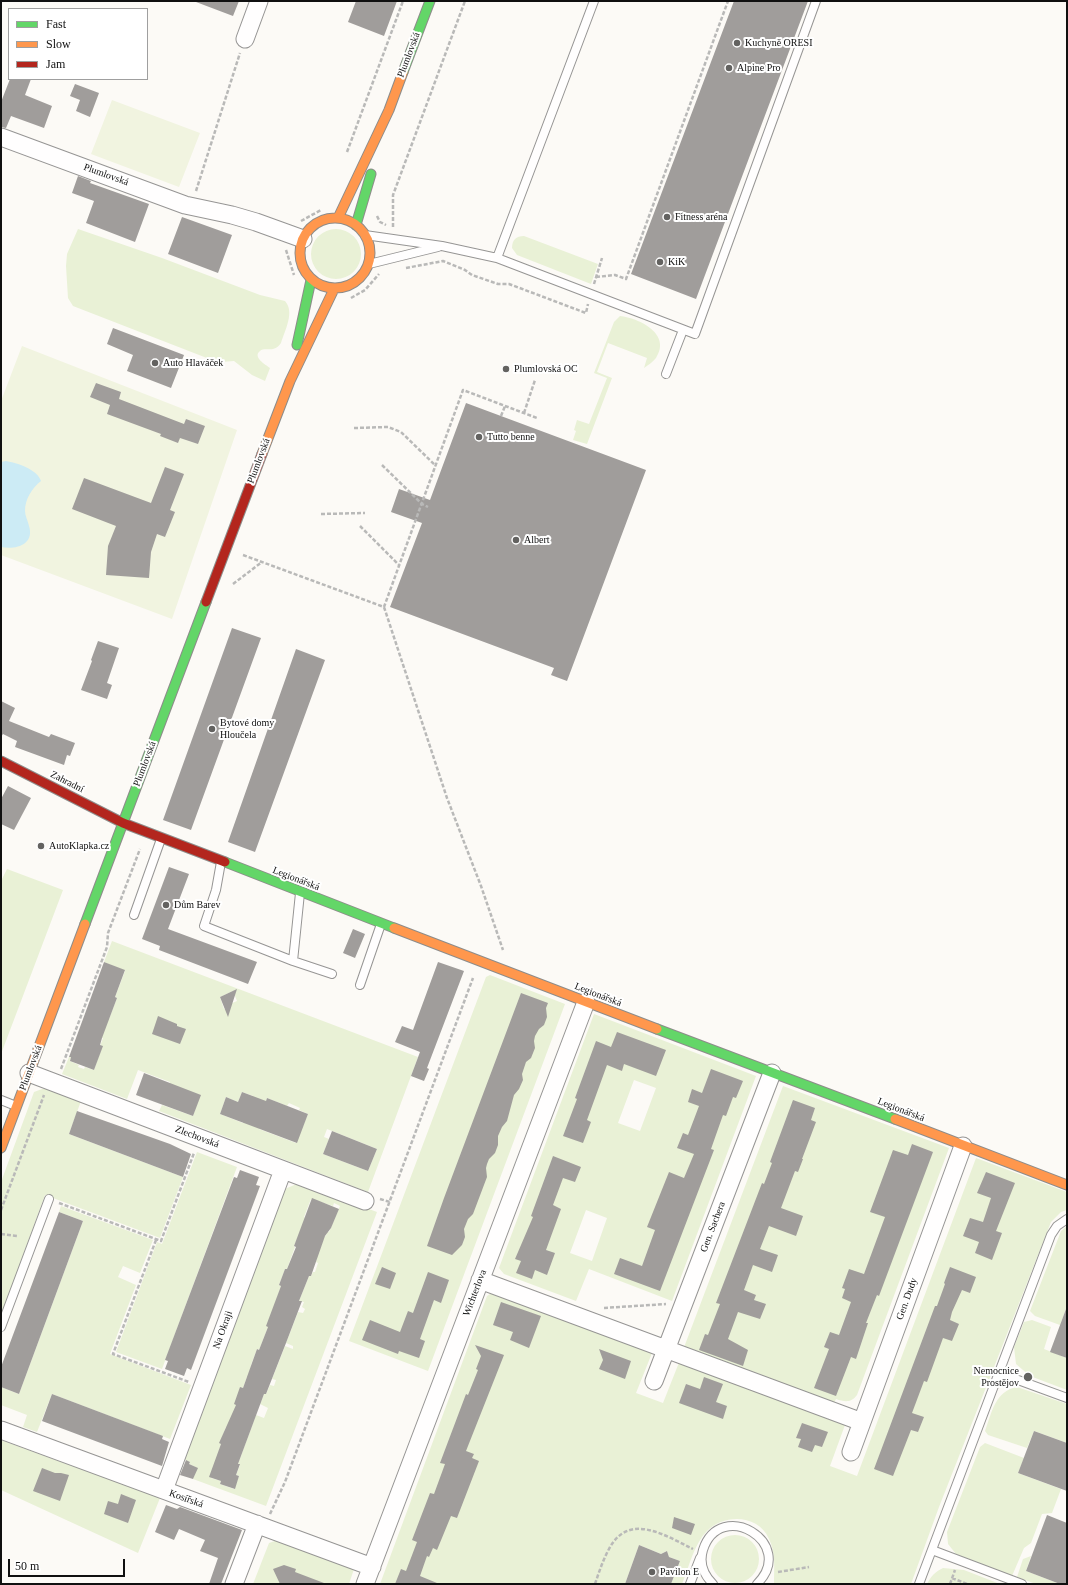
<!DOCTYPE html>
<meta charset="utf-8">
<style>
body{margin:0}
#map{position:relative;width:1068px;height:1585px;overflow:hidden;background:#fcfaf6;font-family:"Times New Roman",serif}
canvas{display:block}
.frame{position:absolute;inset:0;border:2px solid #101010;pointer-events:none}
.legend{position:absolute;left:8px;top:8px;width:140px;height:72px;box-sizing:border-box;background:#fff;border:1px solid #9f9f9f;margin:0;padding:5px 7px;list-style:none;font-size:12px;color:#101010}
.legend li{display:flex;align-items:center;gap:8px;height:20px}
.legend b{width:20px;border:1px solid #9f9f9f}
.scale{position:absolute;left:8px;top:1559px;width:117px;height:18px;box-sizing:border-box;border:2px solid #101010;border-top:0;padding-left:5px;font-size:12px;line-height:14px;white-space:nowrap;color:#101010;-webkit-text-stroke:3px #fff;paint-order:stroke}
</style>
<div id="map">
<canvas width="1068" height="1585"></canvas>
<div class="frame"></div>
<ul class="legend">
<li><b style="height:5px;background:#63d668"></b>Fast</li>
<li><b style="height:5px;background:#ff974d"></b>Slow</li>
<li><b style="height:5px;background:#b3261e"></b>Jam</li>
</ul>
<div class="scale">50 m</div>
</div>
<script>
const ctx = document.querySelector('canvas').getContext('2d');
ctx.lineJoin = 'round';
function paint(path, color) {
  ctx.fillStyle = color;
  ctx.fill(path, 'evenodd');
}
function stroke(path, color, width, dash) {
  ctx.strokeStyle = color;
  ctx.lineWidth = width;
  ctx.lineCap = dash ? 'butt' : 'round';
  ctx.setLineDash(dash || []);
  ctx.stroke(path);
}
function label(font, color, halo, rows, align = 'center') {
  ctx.font = font + ' "Times New Roman",serif';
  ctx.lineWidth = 4;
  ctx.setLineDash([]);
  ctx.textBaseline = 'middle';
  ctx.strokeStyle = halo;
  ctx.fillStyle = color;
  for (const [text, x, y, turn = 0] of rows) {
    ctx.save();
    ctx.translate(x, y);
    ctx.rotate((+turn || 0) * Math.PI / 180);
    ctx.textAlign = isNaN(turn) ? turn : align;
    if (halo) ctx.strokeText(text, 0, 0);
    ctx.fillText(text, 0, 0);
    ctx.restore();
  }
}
const green = new Path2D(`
 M78,229l84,29 98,37 25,6c10,11 0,29 -4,42 -2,3 -4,5 -8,6 -4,1 -10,-1 -13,2 -8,6 6,14 10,17l-5,13 -13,-6 -18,-14 -13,1 -9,-2 -139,-54 -5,-8 -2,-32 1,-12z
 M311 254a25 25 0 1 1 50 0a25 25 0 1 1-50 0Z
 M524,236l74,28 -7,20 -74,-29 -5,-7c0,-8 4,-12 12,-12z
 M620,316c19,2 52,18 36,42 -3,4 -8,7 -12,10l3,-10 -39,-15 -11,29 15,6 -25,66 -14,-4 3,-9 -2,-1 3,-10 12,4 18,-46 -13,-5 20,-51z
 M7,869l56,21 -62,164v-173z
 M112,941l306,116 -50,135 -209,-81 3,-6 31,11 7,-21 -31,-8 1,-5 -32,-12 -11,29 -65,-25 7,-17h2l-1,4 9,4 -1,2 6,2 1,-2 9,3 8,-23 -2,-1 3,-8h-2l4,-20 4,1 8,-21 -2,-1 10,-26 -21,-9zM233,991l4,10 -7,3 1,2 -7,3 -4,-12zM242,1092l11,4 -10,27 -23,-9 6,-17 12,5zM267,1098l20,8 2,-3 11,5 -1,2 9,4 -12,29 -37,-14 4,-8 -4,-2zM327,1129l50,20 -9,22 -45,-17 6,-15 -5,-2z
 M490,975l75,29 -137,367 -79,-30 137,-364z
 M594,1014l162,62 -84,225 -83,-32 -13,32 -72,-27 -5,-6zM634,1080l22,8 -16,43 -22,-8zM586,1210l21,8 -15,43 -22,-8z
 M783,1086l166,62 -92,247c-6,8 -12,7 -21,4l-3,6 -150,-55z
 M42,1089h7l32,12 -12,33 114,43 -23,61 -115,-43 -44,121v-134l33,-90z
 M197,1152l40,15 -75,202 -46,-17 41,-110 5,2z
 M976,1158l91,34v18l-6,2 -10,10 -112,285 -28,77h-137c0,-15 2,-31 -5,-45 -11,-25 -45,-25 -62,-8 -13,13 -18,36 -25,53h-11l9,-23 -11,-4 -2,-6 -6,3 -22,-9 -14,39h-245l107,-288 6,-4 159,61 -16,40 27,10 17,-43 163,62 2,3 -15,41 27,10z
 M299,1183l78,29 -111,294 -73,-27 4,-11 -8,-4 1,-2 -10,-4 100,-267zM311,1199l22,7 1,-3 6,3 -11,26h-2l-1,4 -2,-1 -8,22 1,1 -1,4 2,1 -3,9h-2l-2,4h-2l-10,25 5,1 -2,5 3,2 -2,4 -5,-1 -12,31 7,3v3l-8,-3 -13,33 4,1 -2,6 -4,-1 -4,9h-2l-4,10 8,4 -4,10 -8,-3 -18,49 2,1 -4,10 3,1 -5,13 -14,-5 1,-3 -10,-3 10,-34 -1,-1 6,-16 2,1 19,-51 2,1 2,-13 6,-16 2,1 20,-51 -2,-1 4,-12 -2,-1 6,-16h2l8,-22 -1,-1 12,-27 -2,-2z
 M61,1206l92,34 -13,33 -17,-7 -5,11 18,8 -26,69 81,31 -21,54 -118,-45 -15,38 -14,-5 4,-12 -26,-10v-18l18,7 64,-173 -24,-9z
 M1067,1226v80l-7,19 -25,-9 -5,-5 31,-80z
 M1032,1320l19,7 -7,22 23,9v32l-37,-14 -14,-12 -2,-17 10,-25z
 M1017,1387l50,17v39l-33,-12 -7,17 -39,-13 -3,-4c7,-19 10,-40 32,-44z
 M1,1440l159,58 -22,55 -137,-63z
 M985,1443l39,15 -6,15 43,16 -9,24 -10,1 -11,29 -7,5 -12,28 -56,-22 -8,-10 -1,-12 33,-85z
 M711 1559a24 24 0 1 1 48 0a24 24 0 1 1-48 0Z
 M278,1540l76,29 -5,15h-96l16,-41z
 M1031,1556l-5,15 34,13h-24l-19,-7 6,-18z
 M943,1568l21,2 36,14h-73c4,-8 8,-12 16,-16z`);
const pitch = new Path2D(`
 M112,100l88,33 -21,54 -88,-33z
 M22,346l215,84 -65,189 -171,-64v-154z`);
const water = new Path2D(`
 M6,461c11,2 31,8 35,20 -9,7 -16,18 -16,30 0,5 3,10 4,15 6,19 -14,24 -28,21v-85z`);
const building = new Path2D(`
 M196,1h43l-6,15 -37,-14z
 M356,1h41l-13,35 -36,-14z
 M734,1h74l-112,298 -65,-25z
 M10,79h21l-6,16 27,11 -8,22 -33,-12 -5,12 -5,-1v-25z
 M75,84l24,9 -9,24 -14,-6 4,-11 -10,-4z
 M78,176l13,5 -1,2 59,21 -14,38 -49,-19 8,-22 -22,-8z
 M182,217l50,18 -14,38 -50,-19z
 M113,328l71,27 -13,33 -44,-17 6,-16 -26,-11z
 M96,383l25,9 -2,7 65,25 2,-5 19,7 -7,18 -18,-6 -2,5 -18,-7 1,-2 -54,-20 3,-9 -20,-8z
 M466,403l180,67 -79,211 -16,-6 3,-7 -164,-61 32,-84 -31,-11 8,-23 31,11z
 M165,467l19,7 -14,36 5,2 -10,25 -8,-3 -6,18 -2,26 -43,-3 2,-29 8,-20 -44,-17 12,-31 67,25z
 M232,628l29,10 -70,192 -28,-10z
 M98,641l21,7 -12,35 5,2 -5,14 -26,-9 11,-29 -1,-1z
 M296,649l29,11 -70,192 -27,-10z
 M1,701l14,7 -6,13 40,16 2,-3 24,9 -5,13 -3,-1 -3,10 -49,-18 2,-6 -14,-7 -2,3z
 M8,786l23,12 -17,32 -13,-6v-25z
 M169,867l20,7 -21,55 89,33 -9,22 -89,-34 1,-4 -18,-7z
 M353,929l12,5 -10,24 -12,-5z
 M104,962l21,8 -10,27 2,1 -15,40 -2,7 3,1 -9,24 -24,-9 1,-4h-2z
 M438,962l26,9 -37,97 2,1 -5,12 -13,-5 9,-24 -25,-10 7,-16 11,4z
 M237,989l-9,28 -8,-20z
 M521,993l27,10 -2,5 1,9 -3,8 -5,4 -4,7 -1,5 1,7 -4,10 -5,4 -4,12 1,6 -4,9 -5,6 -7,26 -5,6 -4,9v9l-3,8 -6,6 -2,5 -1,4 1,9 -14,37 -5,5 -4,10 1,8 -3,8 -10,10 -25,-9 17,-48z
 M158,1016l19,8v2l9,3 -6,15 -28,-10z
 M617,1032l49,18 -10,26 -32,-12 -2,7 -15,-6 -20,55 4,2 -8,21 -20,-7 14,-37 -2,-1 21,-57 15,6z
 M711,1069l32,12 -7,17 -3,-1 -7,19 -3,-1 -12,34 3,1 -54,141 -46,-17 6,-16 22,8 13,-36 -8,-3 22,-55 15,6 10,-24 -17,-6 6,-15 5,2 11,-29 -11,-4 4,-13 10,4z
 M144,1073l57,22 -8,21 -57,-21z
 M242,1092l24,9 1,-3 41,16 -11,29 -77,-29 6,-17 12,5z
 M793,1100l22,8 -4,12 5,2 -14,37h1l-5,13 -3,-1 -14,37 22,8 -7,20 -27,-10 -9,23 18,6 -6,17 -19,-7 -9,25 12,5 -2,5 12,4 -6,15 -22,-7 -10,27 20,11 -5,16 -44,-16 6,-16 3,1 12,-31 -4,-1 46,-120 2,1 8,-21 -2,-1z
 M77,1111l93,33 21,10 -8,23 -114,-43z
 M332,1131l45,18 -9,22 -45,-17z
 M912,1144l21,8 -54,144 -2,-1 -11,28h2l-12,36 -5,-2 -15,39 -22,-8 15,-39 -5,-2 6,-15 9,3 12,-33 -9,-4 3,-9 -3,-1 7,-19 15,5 21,-57 -15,-5 23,-62 15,5z
 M553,1156l28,11 -6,15 -12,-4 -10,27 8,4 -15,41 9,3 -8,22 -12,-5 -3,9 -16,-6 5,-12 -6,-2 18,-42 -2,-1z
 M240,1170l19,7 -3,8 4,1 -69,184 -4,-2 -3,8 -19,-7 3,-8 -3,-1 69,-183 3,1z
 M986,1172l29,11 -19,48 6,2 -10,27 -17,-7 4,-11 -16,-6 7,-18 13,4 8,-24 -14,-5z
 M312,1198l27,11 -8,19 -6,8 -14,40h-2l-10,25h3l-16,42 -20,51h-2l-26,70h2l-4,11 3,1 -4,13 -15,-5 1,-3 -12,-4 12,-33 -2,-1 17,-38 -2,-1 6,-17 3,1 14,-39 2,1 9,-23 -2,-1 15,-40 -2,-1 6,-16h2l9,-22 -2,-1z
 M59,1212l24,9 -64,173 -18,-7v-20z
 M382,1267l14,6 -6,16 -15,-5z
 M950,1267l26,10 -6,16 -8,-3 -10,22 -2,8 9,4 -7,17 -9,-3 -16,44 -3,-1 -12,32 12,4 -6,15 -7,-2 -18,46 -19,-7 61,-163h2l8,-22 -1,-1z
 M428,1272l21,8 -8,23 -7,-3 -14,39 5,2 -6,17 -20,-7 -1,3 -36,-14 8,-20 30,12 8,-21 5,2z
 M501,1302l40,14 -12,32 -19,-8 3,-8 -20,-7z
 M1066,1309h1v49l-17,-6z
 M475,1345l29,10 -38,96 8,3 -2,4 7,3 -22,57 -6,-2 -14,34 -4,-2 -4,9 -2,-1 -7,20 17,7 -1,1h-41l6,-15 5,2 11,-29 -5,-2 18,-47 4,1 11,-30 -5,-1 26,-69 2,1 10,-25 -2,-1 5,-13z
 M599,1349l32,12 -6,18 -26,-10 4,-9z
 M704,1377l19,7 -7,18 11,4 -4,13 -44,-16 7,-19 14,5z
 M52,1394l111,42 -1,3 7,3 -7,24 -120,-45z
 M802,1423l26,9 -6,15 -7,-2 -3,7 -14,-5 3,-8 -5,-1z
 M1034,1431l33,12v48l-49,-18z
 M186,1460l4,2 -1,2 9,4 -5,11 -13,-4z
 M42,1468l13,5h6l8,2 -9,26 -27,-10z
 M121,1494l15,6 -8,23 -24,-9 4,-13 10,3z
 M166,1505l11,4 3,-2 62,23 -21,54h-12l9,-26 -18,-7 5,-11 -26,-11 -5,11 -19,-8z
 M1047,1515l20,8v61h-7l-34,-13z
 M674,1517l21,7 -4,11 -19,-7z
 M639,1545l22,9 6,-3 2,6 11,4 -9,23h-46z
 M284,1565l12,4 -1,3 29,11 -1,1h-43l-7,-15z`);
const path = new Path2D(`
 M347,152l56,-151
 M196,191l44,-138
 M377,216l3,6 6,3
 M301,221l20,-11
 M393,227v-32l72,-194
 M286,250l8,25
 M406,268l37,-7 22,9 7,5 26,9h11l77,29 2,-9
 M596,277l19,-2 11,4 102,-278
 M594,284l8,-26
 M351,298l14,-8 14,-16
 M524,413l11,-33
 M501,416l4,-10
 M354,428l34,-1 13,5 35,34
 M382,465l40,39 6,3
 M321,514l44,-1
 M360,526l39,39
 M243,555l141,52 79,-217 74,28
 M233,584l29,-22
 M384,607l63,191 34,88 22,64
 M61,1069l46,-122 1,-14 32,-84
 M380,1199l10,3
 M59,1203l102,38 33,-88
 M1,1210l43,-115
 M1,1234l16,2
 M156,1240l-43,114 76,28
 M604,1308l62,-4
 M270,1514l15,-32 188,-504
 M778,1572l31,-5
 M952,1578l15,6
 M595,1584c4,-12 8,-24 14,-35 20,-38 57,-13 84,0
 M950,1584l5,-14`);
const lane = new Path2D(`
 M365,235l77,11 55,12 198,76 121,-333
 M497,258l97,-257
 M369,264l69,-17
 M666,374l17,-44
 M221,862l-5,28 -12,36 89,35 39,13
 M134,915l27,-76
 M293,961l7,-68
 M360,985l21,-61
 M1,1100l15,6
 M1,1327l48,-128
 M999,1373l68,25
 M932,1550l90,34
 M690,1584l10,-26
 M713,1584c-9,-9 -14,-21 -10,-34 17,-53 95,-7 54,34
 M919,1584l132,-349 6,-9 10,-7`);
const street = new Path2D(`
 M245,39l14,-38
 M1,137l184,68 47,10 24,7 47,17
 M29,1073l336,128
 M480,1280l382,142
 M654,1381l118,-308
 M1,1430l371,137
 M851,1452l112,-306
 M164,1490l119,-320
 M234,1584l23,-60
 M365,1584l221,-582`);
const fast = new Path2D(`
 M403,72l27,-71
 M356,225l15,-51
 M297,345l14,-65
 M225,862l169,66
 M85,924l121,-322
 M657,1029l238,90`);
const slow = new Path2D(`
 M300 253a35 35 0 1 1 70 0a35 35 0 1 1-70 0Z
 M338,218l51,-108 14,-38
 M262,454l28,-73 44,-92
 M394,928l263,101
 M895,1119l172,66
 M1,1148l84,-224`);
const jam = new Path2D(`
 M206,602l56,-148
 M1,761l122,62 102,39`);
const markers = [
 [737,43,4,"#636260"],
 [729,68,4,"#636260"],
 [667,217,4,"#636260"],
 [660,262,4,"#636260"],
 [155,363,4,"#636260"],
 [506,369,4,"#636260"],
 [479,437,4,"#636260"],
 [516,540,4,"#636260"],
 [212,729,4,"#636260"],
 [41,846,4,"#636260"],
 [166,905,4,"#636260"],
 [1028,1377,5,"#636260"],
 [652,1572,4,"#636260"]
];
const poiNames = [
 ["Kuchyně ORESI",745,43],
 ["Alpine Pro",737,68],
 ["Fitness aréna",675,217],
 ["KiK",668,262],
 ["Auto Hlaváček",163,363],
 ["Plumlovská OC",514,369],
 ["Tutto benne",487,437],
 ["Albert",524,540],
 ["Bytové domy",220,723],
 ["Hloučela",220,735],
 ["AutoKlapka.cz",49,846],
 ["Dům Barev",174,905],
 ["Nemocnice",1019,1371,"right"],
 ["Prostějov",1019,1383,"right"],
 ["Pavilon E",660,1572]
];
const streetNames = [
 ["Plumlovská",409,55,-69],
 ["Plumlovská",106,175,20],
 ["Plumlovská",259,461,-69],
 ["Plumlovská",145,764,-69],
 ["Zahradní",67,782,27],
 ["Legionářská",296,879,21],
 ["Legionářská",598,995,21],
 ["Plumlovská",31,1068,-69],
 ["Legionářská",901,1110,21],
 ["Zlechovská",197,1137,21],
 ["Gen. Sachera",713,1227,-69],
 ["Wichterlova",475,1293,-69],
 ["Gen. Dudy",907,1299,-70],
 ["Na Okraji",223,1330,-70],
 ["Kosířská",186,1499,20]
];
paint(green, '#e9f1d6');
paint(pitch, '#f1f4e0');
paint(water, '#ccebf5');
paint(building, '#a09d9b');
stroke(lane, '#969594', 10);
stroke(street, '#969594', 19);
stroke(fast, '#8d8c8a', 11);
stroke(slow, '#8d8c8a', 11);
stroke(jam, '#8d8c8a', 11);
stroke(path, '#b9b9b8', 2.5, [4, 2]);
stroke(lane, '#fffefe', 8);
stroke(street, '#fffefe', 17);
stroke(fast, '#63d668', 9);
stroke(slow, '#ff974d', 9);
stroke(jam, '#b3261e', 9);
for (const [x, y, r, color] of markers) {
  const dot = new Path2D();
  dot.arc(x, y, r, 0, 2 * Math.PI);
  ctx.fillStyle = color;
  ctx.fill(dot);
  stroke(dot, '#fff', 1.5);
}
label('10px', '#101010', '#fff', poiNames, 'left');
label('10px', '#101010', '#fff', streetNames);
</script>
